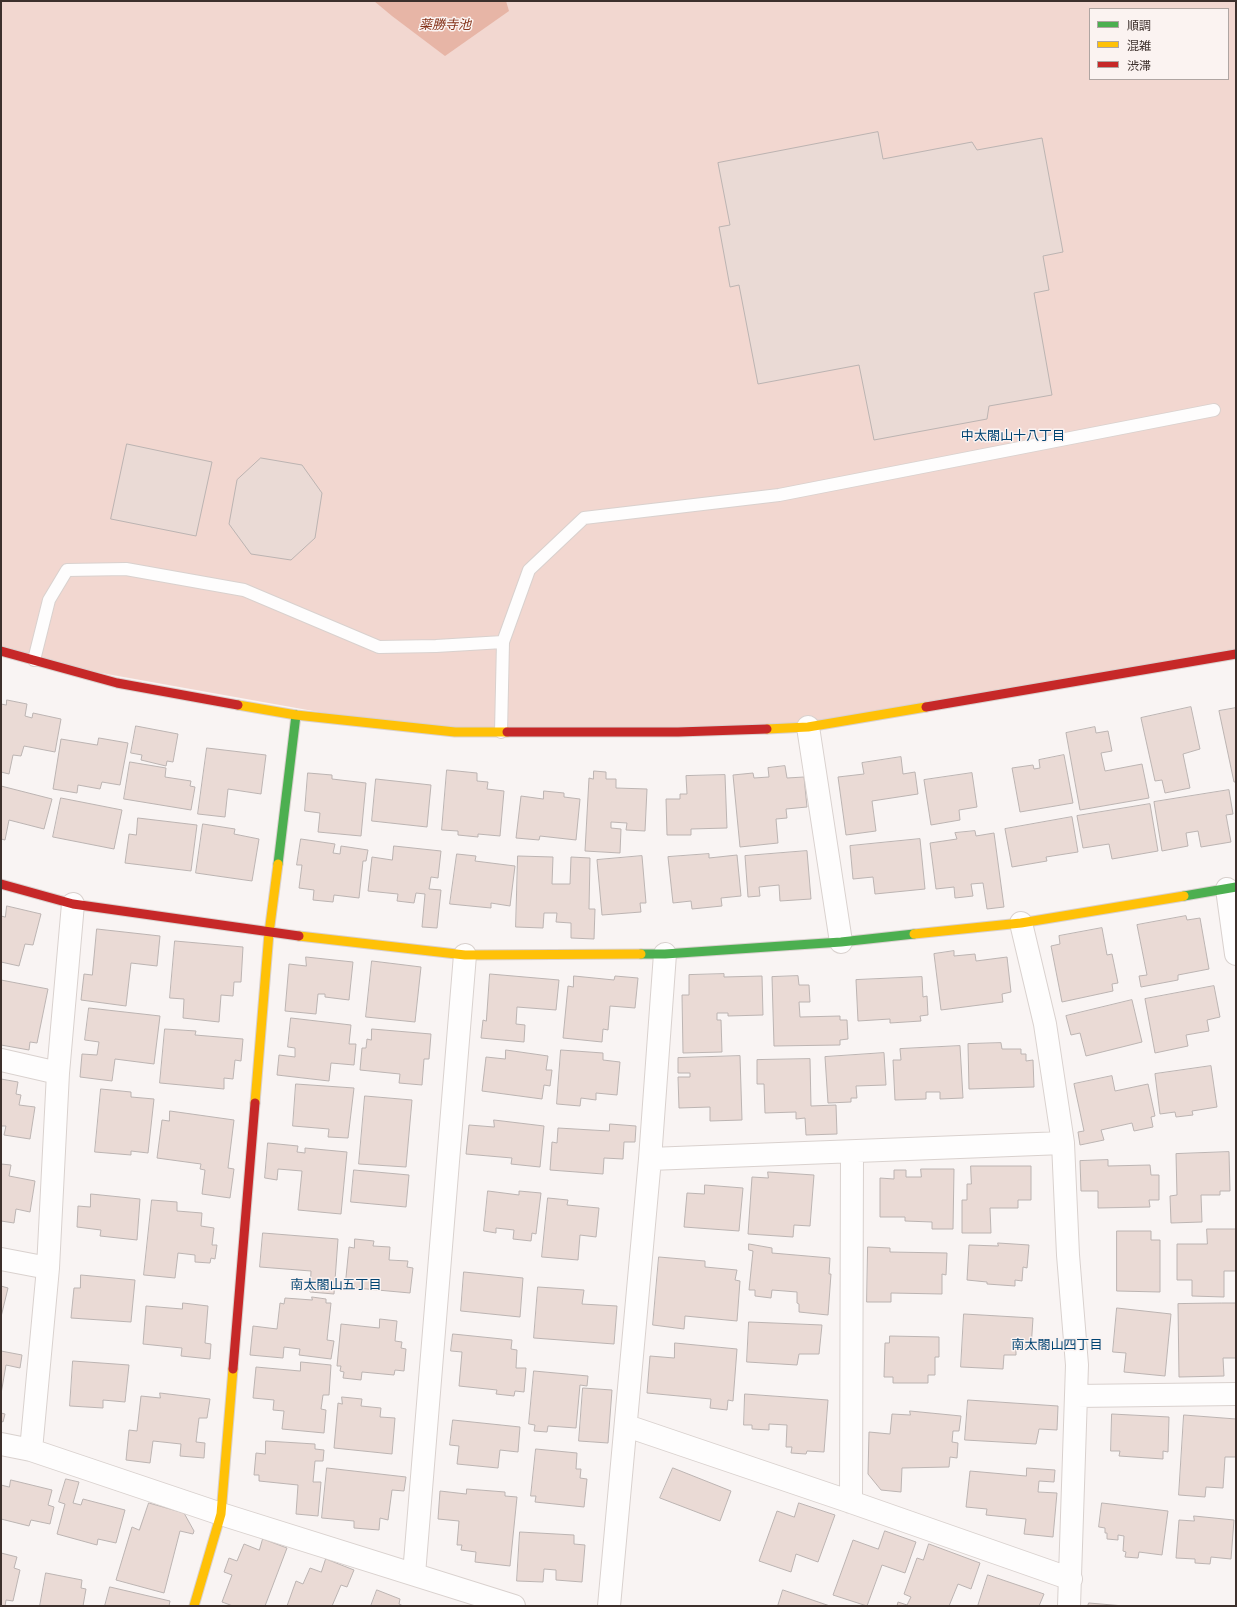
<!DOCTYPE html>
<meta charset="utf-8">
<style>
body{margin:0}
#map{position:relative;width:1237px;height:1607px;overflow:hidden;background:#f9f4f3;font-family:Arial,"Noto Sans JP",sans-serif}
canvas{display:block}
.frame{position:absolute;inset:0;border:2px solid #3d302c;pointer-events:none}
.legend{position:absolute;left:1089px;top:8px;width:140px;height:72px;box-sizing:border-box;background:#fbf3f1;border:1px solid #afa5a2;margin:0;padding:5px 7px;list-style:none;font-size:12px;color:#3d302c}
.legend li{display:flex;align-items:center;gap:8px;height:20px}
.legend b{width:20px;border:1px solid #afa5a2}
</style>
<div id="map">
<canvas width="1237" height="1607"></canvas>
<div class="frame"></div>
<ul class="legend">
<li><b style="height:5px;background:#4caf50"></b>順調</li>
<li><b style="height:5px;background:#ffc107"></b>混雑</li>
<li><b style="height:5px;background:#c62828"></b>渋滞</li>
</ul>
</div>
<script>
const ctx = document.querySelector('canvas').getContext('2d');
ctx.lineJoin = 'round';
function paint(path, color) {
  ctx.fillStyle = color;
  ctx.fill(path, 'evenodd');
}
function stroke(path, color, width, dash) {
  ctx.strokeStyle = color;
  ctx.lineWidth = width;
  ctx.lineCap = dash ? 'butt' : 'round';
  ctx.setLineDash(dash || []);
  ctx.stroke(path);
}
function label(font, color, halo, rows, align = 'center') {
  ctx.font = font + ' Arial,"Noto Sans JP",sans-serif';
  ctx.lineWidth = 3;
  ctx.setLineDash([]);
  ctx.textBaseline = 'middle';
  ctx.strokeStyle = halo;
  ctx.fillStyle = color;
  for (const [text, x, y, turn = 0] of rows) {
    ctx.save();
    ctx.translate(x, y);
    ctx.rotate((+turn || 0) * Math.PI / 180);
    ctx.textAlign = isNaN(turn) ? turn : align;
    if (halo) ctx.strokeText(text, 0, 0);
    ctx.fillText(text, 0, 0);
    ctx.restore();
  }
}
const green = new Path2D(`
 M1,1h1235v652l-434,75 -355,7 -446,-80zM1090,9h138v70h-138z`);
const water = new Path2D(`
 M374,1h132l3,10 -64,45 -53,-40z`);
const building = new Path2D(`
 M878,132l5,27 89,-17 5,8 65,-12 21,114 -20,4 6,34 -15,3 18,102 -63,11 -2,13 -113,21 -15,-75 -101,19 -19,-99 -9,2 -11,-60 11,-2 -12,-62z
 M127,444l85,18 -16,74 -85,-17z
 M261,458l41,7 20,28 -7,45 -24,22 -40,-6 -22,-30 8,-44z
 M7,700l20,4 -2,12 7,2 1,-5 28,6 -6,33 -31,-6 -3,10 -8,-1 -4,19 -8,-2v-68l5,1z
 M1191,707l9,42 -17,5 7,34 -25,5 -3,-13 -7,1 -14,-63z
 M1236,708v74h-2l-15,-71z
 M136,726l42,8 -5,28 -6,-1 -1,5 -25,-6 1,-5 -11,-2z
 M1095,727l1,6 12,-2 4,20 -11,2 4,18 37,-7 7,34 -69,12 -14,-77z
 M99,738l29,5 -8,42 -18,-3 -2,7 -22,-4 -1,8 -24,-4 8,-50 36,6z
 M207,748l59,7 -5,39 -33,-5 -3,28 -27,-3z
 M1064,755l9,48 -53,9 -8,-44 21,-3 1,4 6,-1 -1,-8z
 M901,757l2,17 12,-2 3,22 -46,7 4,30 -30,4 -8,-58 26,-3 -2,-11z
 M130,762l36,6 -1,9 26,4 -1,5 5,1 -4,23 -67,-11z
 M785,766l2,12 17,-1 3,30 -21,2 1,9 -11,1 2,24 -38,4 -7,-72 20,-2 1,5 15,-1 -1,-9z
 M447,770l30,3v8l11,1 -1,7 17,2 -4,45 -22,-2v3l-20,-2v-4l-16,-1z
 M594,771l12,1v7h10v9l31,1 -2,42 -19,-1 1,-7 -16,-1v6l10,1 -1,24 -35,-2 4,-73 4,1z
 M308,773l24,2v4l34,4 -5,53 -43,-4 2,-19 -15,-2z
 M972,773l5,34 -18,3 1,10 -29,5 -7,-45z
 M725,775l2,53 -36,1v6h-24l-1,-36h14v-5h7l-1,-18z
 M376,779l55,6 -4,42 -55,-6z
 M1,786l51,13 -8,30 -35,-9 -4,20 -4,-1z
 M1229,790l4,24 -7,1 5,27 -30,5 -3,-16 -12,2 2,13 -26,5 -8,-49z
 M544,791l20,2v4l16,2 -4,41 -36,-4 -1,4 -23,-2 5,-42 22,3z
 M61,798l61,12 -8,39 -61,-12z
 M1150,804l8,47 -46,8 -3,-15 -26,4 -6,-32z
 M1072,817l6,35 -32,5 1,4 -35,6 -7,-38z
 M138,818l59,7 -6,46 -66,-8 4,-29 7,1z
 M203,824l32,5 -1,5 25,5 -7,42 -56,-8z
 M975,831l1,5 18,-3 10,74 -17,2 -4,-26 -12,1 2,12 -18,2 -1,-11 -18,2 -6,-46 27,-4 -2,-6z
 M301,839l34,5 -2,9 7,1 1,-8 27,4 -2,11h-3l-4,37 -25,-3 -1,7 -20,-2 1,-10 -15,-2 3,-23h-5z
 M920,839l5,50 -50,5 -2,-17 -20,2 -3,-33z
 M394,846l47,5 -3,27 -7,-1 -2,12 12,1 -4,38 -15,-1 3,-33 -9,-1 -2,10 -17,-2 1,-7 -30,-3 4,-34 20,3z
 M807,851l4,48 -31,2 -1,-16 -20,2 1,9 -12,1 -3,-41z
 M457,854l19,2 -1,5 40,5 -5,40 -19,-3v5l-41,-4z
 M709,854v4l28,-3 4,41 -20,2 1,8 -30,3 -1,-8 -18,2 -5,-46z
 M518,856l35,1 -1,27h18l1,-27 19,1 -1,51h6l-1,30 -23,-1v-15l-15,-1 1,-9h-13l-1,15 -27,-1z
 M642,856l4,47h-6l1,9 -39,3 -5,-55z
 M7,906l34,8 -8,31 -8,-1 -6,22 -18,-4v-46l4,1z
 M1186,916l1,4 13,-2 9,51 -31,6v5l-37,7 -2,-11 8,-1 -10,-50z
 M1102,928l5,27 5,-1 6,29 -6,1 1,7 -51,11 -11,-56 9,-2 -1,-8z
 M97,929l63,7 -3,30 -26,-3 -5,43 -45,-6 3,-26 8,1z
 M175,941l68,6 -2,35h-7l-1,14 -12,-1 -2,27 -36,-4 1,-19 -14,-1z
 M954,951v5l21,-2 1,7 31,-4 4,35 -9,2 1,8 -62,8 -7,-56z
 M306,957l47,5 -4,38 -24,-3v-3h-7l-2,20 -31,-3 4,-47 17,2z
 M372,961l49,6 -6,55 -49,-5z
 M490,974l69,6 -3,30 -39,-3 -1,17 9,1 -1,17 -43,-4 2,-18 3,1z
 M724,974v3l38,-1 1,39 -35,1v-3h-11v7h4l1,32 -39,1 -1,-58h7v-20z
 M574,976l40,4 1,-4 23,2 -3,30 -25,-2 -2,24 -5,-1 -1,13 -39,-4 5,-52 5,1z
 M798,976l1,9h10l1,17h-11l1,15 40,-1v4h7l1,19 -8,1v5l-66,1 -2,-69z
 M922,977l1,20 4,-1 1,19 -8,1 1,5 -31,2v-4l-32,2 -2,-41z
 M1,980l47,9 -11,54 -7,-1 -1,8 -28,-5z
 M1214,986l6,31 -13,3 2,11 -23,4 2,11 -33,7 -10,-54z
 M1132,1000l10,42 -56,14 -6,-23 -9,2 -5,-19z
 M89,1008l71,8 -6,48 -39,-5 -3,22 -32,-4 2,-23 15,1 2,-13 -14,-2z
 M291,1018l60,7 -2,19h7l-2,21 -23,-2 -2,18 -52,-6 2,-20 16,2v-9l-7,-1z
 M165,1029l31,2 -1,4 48,4 -2,22 -6,-1 -2,19 -9,-1v11l-64,-6z
 M372,1029l59,5 -2,25h-5l-2,26 -23,-2 1,-9 -40,-4 2,-22h4l1,-9 4,1z
 M1001,1043l1,6h19v5h5v7l7,-1 1,27 -65,2 -1,-45z
 M960,1046l3,52 -23,1v-7h-14v7l-31,1 -2,-40h8l-1,-11z
 M506,1050l42,6 -2,14h6l-2,16 -6,-1 -2,14 -60,-8 4,-34 19,2z
 M561,1050l42,3v7l17,2 -3,33 -21,-2v7l-15,-2 -1,8 -23,-2z
 M884,1053l2,32 -30,1 1,12h-6v4l-23,1 -3,-46z
 M740,1056l2,64 -32,1v-14l-31,1 -1,-31h12v-4h-12v-15z
 M810,1059l1,47 25,-1 1,29 -31,1 -1,-17 -9,1v-7l-31,1 -1,-29h-7v-24z
 M1211,1066l6,41 -25,4 1,4 -17,2 -1,-5 -15,2 -5,-40z
 M1112,1076l3,15 33,-7 7,32 -4,1 2,10 -19,4 -2,-8 -31,7 3,10 -24,5 -2,-13 6,-1 -10,-47z
 M1,1079l17,3 -2,12 5,1 -2,10 16,2 -5,32 -26,-4 2,-9h-5z
 M296,1084l58,4 -6,50 -20,-1 1,-8 -36,-3z
 M101,1089l30,3v5l23,2 -6,54 -17,-2v4l-36,-3z
 M365,1096l47,4 -6,67 -47,-3z
 M170,1111l64,9 -6,48 6,1 -4,29 -28,-4 3,-24 -5,-1 1,-5 -44,-6 5,-38 7,1z
 M494,1120l50,6 -4,41 -29,-3 1,-6 -46,-4 3,-29 25,2z
 M610,1124l26,2 -1,16h-11l-1,17 -19,-1 -1,16 -53,-4 2,-28 5,1 1,-15 51,3z
 M268,1143l30,3 -1,6 8,1v-5l42,4 -6,62 -43,-4 4,-39 -24,-2 -1,11 -12,-2z
 M1229,1152l1,39h-10v4h-19l1,27 -31,1 -1,-27 7,-1 -1,-41z
 M1108,1160v6l42,-1 1,10h8v25h-10l1,7 -52,1v-17h-17l-1,-30z
 M1,1164l10,1 -2,11 26,5 -5,31 -14,-3 -2,14 -13,-2z
 M971,1166h60v34h-13v8h-28l1,25h-29v-33h5v-16h4z
 M921,1169h33l-1,60h-21v-7l-27,-1v-4h-25v-39l14,1v-9h12v7h15z
 M354,1170l55,5 -3,32 -55,-5z
 M768,1172l46,3 -4,51 -16,-1 -1,12 -45,-3 4,-57 16,1z
 M705,1185l38,3 -4,43 -55,-4 3,-34 17,1z
 M488,1191l31,4v-4l22,2 -5,41 -4,-1 -1,8 -18,-2 1,-9 -18,-2v5l-12,-2z
 M91,1194l49,5 -3,41 -37,-4 1,-6 -24,-3 1,-21 12,1z
 M548,1198l20,2 -1,5 32,3 -3,29 -16,-2 -2,25 -36,-3z
 M152,1200l25,2v9l25,2 -1,13 13,2 -2,17h5l-2,14 -4,-1 -1,5 -15,-1v-7l-17,-2 -3,25 -31,-3z
 M1207,1229h29v42h-12v26l-32,-1v-16h-15v-36h30z
 M1117,1231h34v9h9v52l-43,-1z
 M263,1233l75,6 -4,55 -24,-2 1,-21 -51,-4z
 M355,1239l19,2 -1,5 17,1 -1,13 19,1 -1,6 6,1 -3,25 -65,-6 4,-40 5,1z
 M998,1243l31,2 -2,23 -4,-1 -1,14 -7,-1v6l-28,-2v-2l-20,-2 2,-35 29,1z
 M749,1244l23,4v5l58,5 -1,16h2l-3,41 -29,-3v-8l-2,-1v-11l-25,-2 -1,8 -16,-2v-6h-6l4,-39 -4,-1z
 M868,1247l22,1v4l57,1 -1,22 -4,-1v20l-51,-1v9h-24z
 M659,1257l46,4v6l32,3 -2,10 5,1 -3,40 -52,-5 -1,13 -31,-4z
 M464,1272l59,6 -3,39 -59,-6z
 M81,1275l54,5 -4,42 -60,-4 3,-30h6z
 M1,1286l7,2 -7,29z
 M538,1287l46,3 -2,14 35,2 -3,38 -80,-6z
 M312,1297l14,2v4h5l-4,37 7,1 -3,18 -32,-4 1,-6 -16,-2 -1,11 -33,-3 3,-29 24,3 3,-26 4,1 1,-6 27,2z
 M183,1303l25,3 -3,37 6,1 -1,15 -29,-3 1,-8 -39,-4 3,-38 36,3z
 M1222,1303h14v55h-13l1,18 -45,1 -1,-73z
 M1117,1308l54,6 -6,62 -41,-4 2,-19 -13,-1z
 M964,1314l69,4 -2,31 -15,-2v8h-12l-1,14 -42,-2z
 M380,1319l17,2 -2,20 7,1 -1,6 5,1 -2,22 -9,-1 -1,5 -32,-3 -1,8 -18,-2 1,-6 -4,-1 1,-5h-4l4,-42 38,4z
 M749,1322l73,3 -3,29h-20l-2,11 -50,-3z
 M453,1334l59,6 -1,9 6,1 -1,18h10l-2,24 -9,-1 -1,5 -18,-2 1,-4 -38,-4 3,-34 -11,-1z
 M890,1336l49,1v20h-4v18h-7v8h-35v-6h-9l1,-34h4z
 M675,1343l62,6 -4,52 -5,-1 -1,10 -17,-2 1,-9 -64,-6 3,-37 24,2z
 M1,1351l21,4 -2,13 -14,-3 -5,29z
 M73,1361l56,4 -4,37 -22,-2v8l-33,-2z
 M301,1362l30,3 -2,30h-6l-2,14 5,1 -2,23 -42,-4 2,-18 -11,-1 1,-10 -21,-2 3,-31 44,4z
 M534,1371l54,5 -1,10 -7,-1 -4,43 -28,-2 -1,6 -13,-1 1,-6 -6,-1z
 M583,1388l29,2 -4,53 -29,-2z
 M160,1393l50,6 -3,19h-8l-3,24 9,1 -1,15 -24,-2 1,-12 -28,-3 -3,22 -24,-3 3,-30 8,1 4,-35 19,2z
 M745,1394l83,6 -4,52 -17,-1 -1,3 -15,-1 1,-6h-6l1,-22 -18,-1v6l-17,-1v-4h-8z
 M342,1397l20,2 -1,7 20,2 -1,9 15,1 -3,36 -58,-6 4,-45 4,1z
 M968,1400l90,6 -1,24 -18,-1 -3,15 -71,-4z
 M910,1411l51,5 -2,15h-6l-1,11 6,1 -1,15 -7,-1 -1,10 -47,1 -1,24 -20,-2 -13,-16 1,-42 21,2 2,-20 18,1z
 M1,1413l4,1 -2,8 -2,-1z
 M1112,1414l57,3 -1,35 -5,-1v8l-44,-3 1,-5h-9z
 M1184,1415l52,4v38h-11l-2,31 -17,-1 -1,10 -26,-2z
 M453,1420l67,7 -2,25 -18,-2 -2,18 -41,-4 2,-18 -9,-1z
 M266,1441l49,3v5l9,1 -1,11h-8l-2,21h8l-3,34 -22,-2 2,-29 -39,-4v-6h-5l2,-22 9,1z
 M536,1449l41,4 -1,16h5l-1,9 7,1 -3,28 -49,-5 1,-6h-5z
 M327,1468l79,9 -2,14 -12,-1 -4,30 -8,-2 -1,12 -25,-2v-7l-32,-3z
 M673,1468l58,23 -11,30 -60,-23z
 M1027,1468l28,2 -1,12 -15,-1 -1,11 19,1 -4,44 -29,-3 2,-15 -40,-4 1,-6 -21,-2 4,-36 56,5z
 M66,1479l13,3 -6,21 8,2 2,-6 42,11 -9,33 -18,-4 -1,6 -40,-11 8,-30 -6,-2z
 M11,1480l41,10 -4,15 6,2 -4,17 -19,-4 -2,6 -28,-7v-34l8,2z
 M467,1489l38,3v4l12,1 -7,69 -35,-4 1,-10 -15,-2 1,-5h-5l2,-24 -21,-2 2,-28 26,3z
 M149,1503l35,10 10,18 -1,3 -13,-3 -16,62 -48,-13 16,-53 7,3z
 M799,1503l36,12 -17,47 -22,-8 -5,18 -32,-11 18,-50 17,6z
 M1102,1503l66,8 -6,44 -23,-3 -1,6 -13,-1 1,-5 -3,-1 1,-15 -6,-1v5l-11,-1v-6h-2v-5l-6,-1z
 M1194,1516l40,4 -3,39 -20,-2 -1,7 -15,-1v-4l-19,-1 3,-38 15,1z
 M885,1531l31,11 -11,31 -23,-8 -15,41 -34,-11 20,-55 25,9z
 M520,1532l54,3v9l11,1 -3,37 -26,-2v-10l-12,-1 -1,13 -26,-1z
 M263,1539l24,9 -22,58h-32l-11,-4 10,-27 -8,-3 5,-14 8,3 7,-17 15,6z
 M929,1544l51,19 -9,26 -13,-5 -9,22h-52l1,-4 9,3 4,-8 -7,-3 13,-36 6,2z
 M1,1553l16,4 -3,11 6,2 -7,31 -7,-1 -1,6h-4z
 M326,1559l28,11 -7,17 -6,-2 -9,21h-45l9,-25 7,3 7,-16 11,4z
 M46,1573l36,7 -1,8 5,1 -3,17h-43z
 M988,1575l56,19 -5,12h-61z
 M110,1587l60,14 -1,5h-64z
 M377,1590l23,9 -1,5 4,2h-32z
 M783,1590l47,16h-52z
 M1089,1603l35,3h-36z`);
const lane = new Path2D(`
 M34,660l15,-60 18,-30 59,-1 118,21 135,57 57,-1 67,-4
 M501,732l2,-90 26,-72 55,-52 195,-23 435,-85`);
const street = new Path2D(`
 M808,727l33,215
 M1227,889l9,65
 M1021,923l24,101 18,119 5,112 9,110 -8,241
 M1,1060l57,13
 M650,1159l413,-16
 M1,1259l47,9
 M1076,1396l160,-2
 M627,1426l224,76 220,77
 M1,1444l30,6 190,64 293,92
 M31,1450l17,-182 10,-195 15,-169
 M851,1502l1,-350
 M414,1574l51,-619
 M609,1606l41,-447 15,-205`);
const fast = new Path2D(`
 M278,864l18,-149
 M1184,896l52,-9
 M641,954h24l176,-12 73,-8`);
const slow = new Path2D(`
 M238,705l58,10 159,17h52
 M767,729l41,-2 118,-20
 M914,934l107,-11 163,-27
 M299,936l166,19 176,-1
 M255,1103l14,-170 9,-69
 M194,1606l27,-92 12,-145`);
const jam = new Path2D(`
 M1,651l116,32 121,22
 M926,707l310,-53
 M507,732h171l89,-3
 M1,884l72,20 226,32
 M233,1369l22,-266`);
const waterNames = [
 ["薬勝寺池",445,25]
];
const neighbourhoodNames = [
 ["中太閤山十八丁目",1013,436],
 ["南太閤山五丁目",336,1285],
 ["南太閤山四丁目",1057,1345]
];
paint(green, '#f2d7d0');
paint(water, '#e7b5a6');
paint(building, '#eadad5');
stroke(building, '#bcb4b2', 1);
stroke(lane, '#d9d1ce', 14);
stroke(street, '#d9d1ce', 24);
stroke(fast, '#d9d1ce', 11);
stroke(slow, '#d9d1ce', 11);
stroke(jam, '#d9d1ce', 11);
stroke(lane, '#fefdfd', 12);
stroke(street, '#fefdfd', 22);
stroke(fast, '#4caf50', 9);
stroke(slow, '#ffc107', 9);
stroke(jam, '#c62828', 9);
label('italic 13px', '#85331a', '#fbf3f1', waterNames);
label('13px', '#004372', '#fbf3f1', neighbourhoodNames);
</script>
